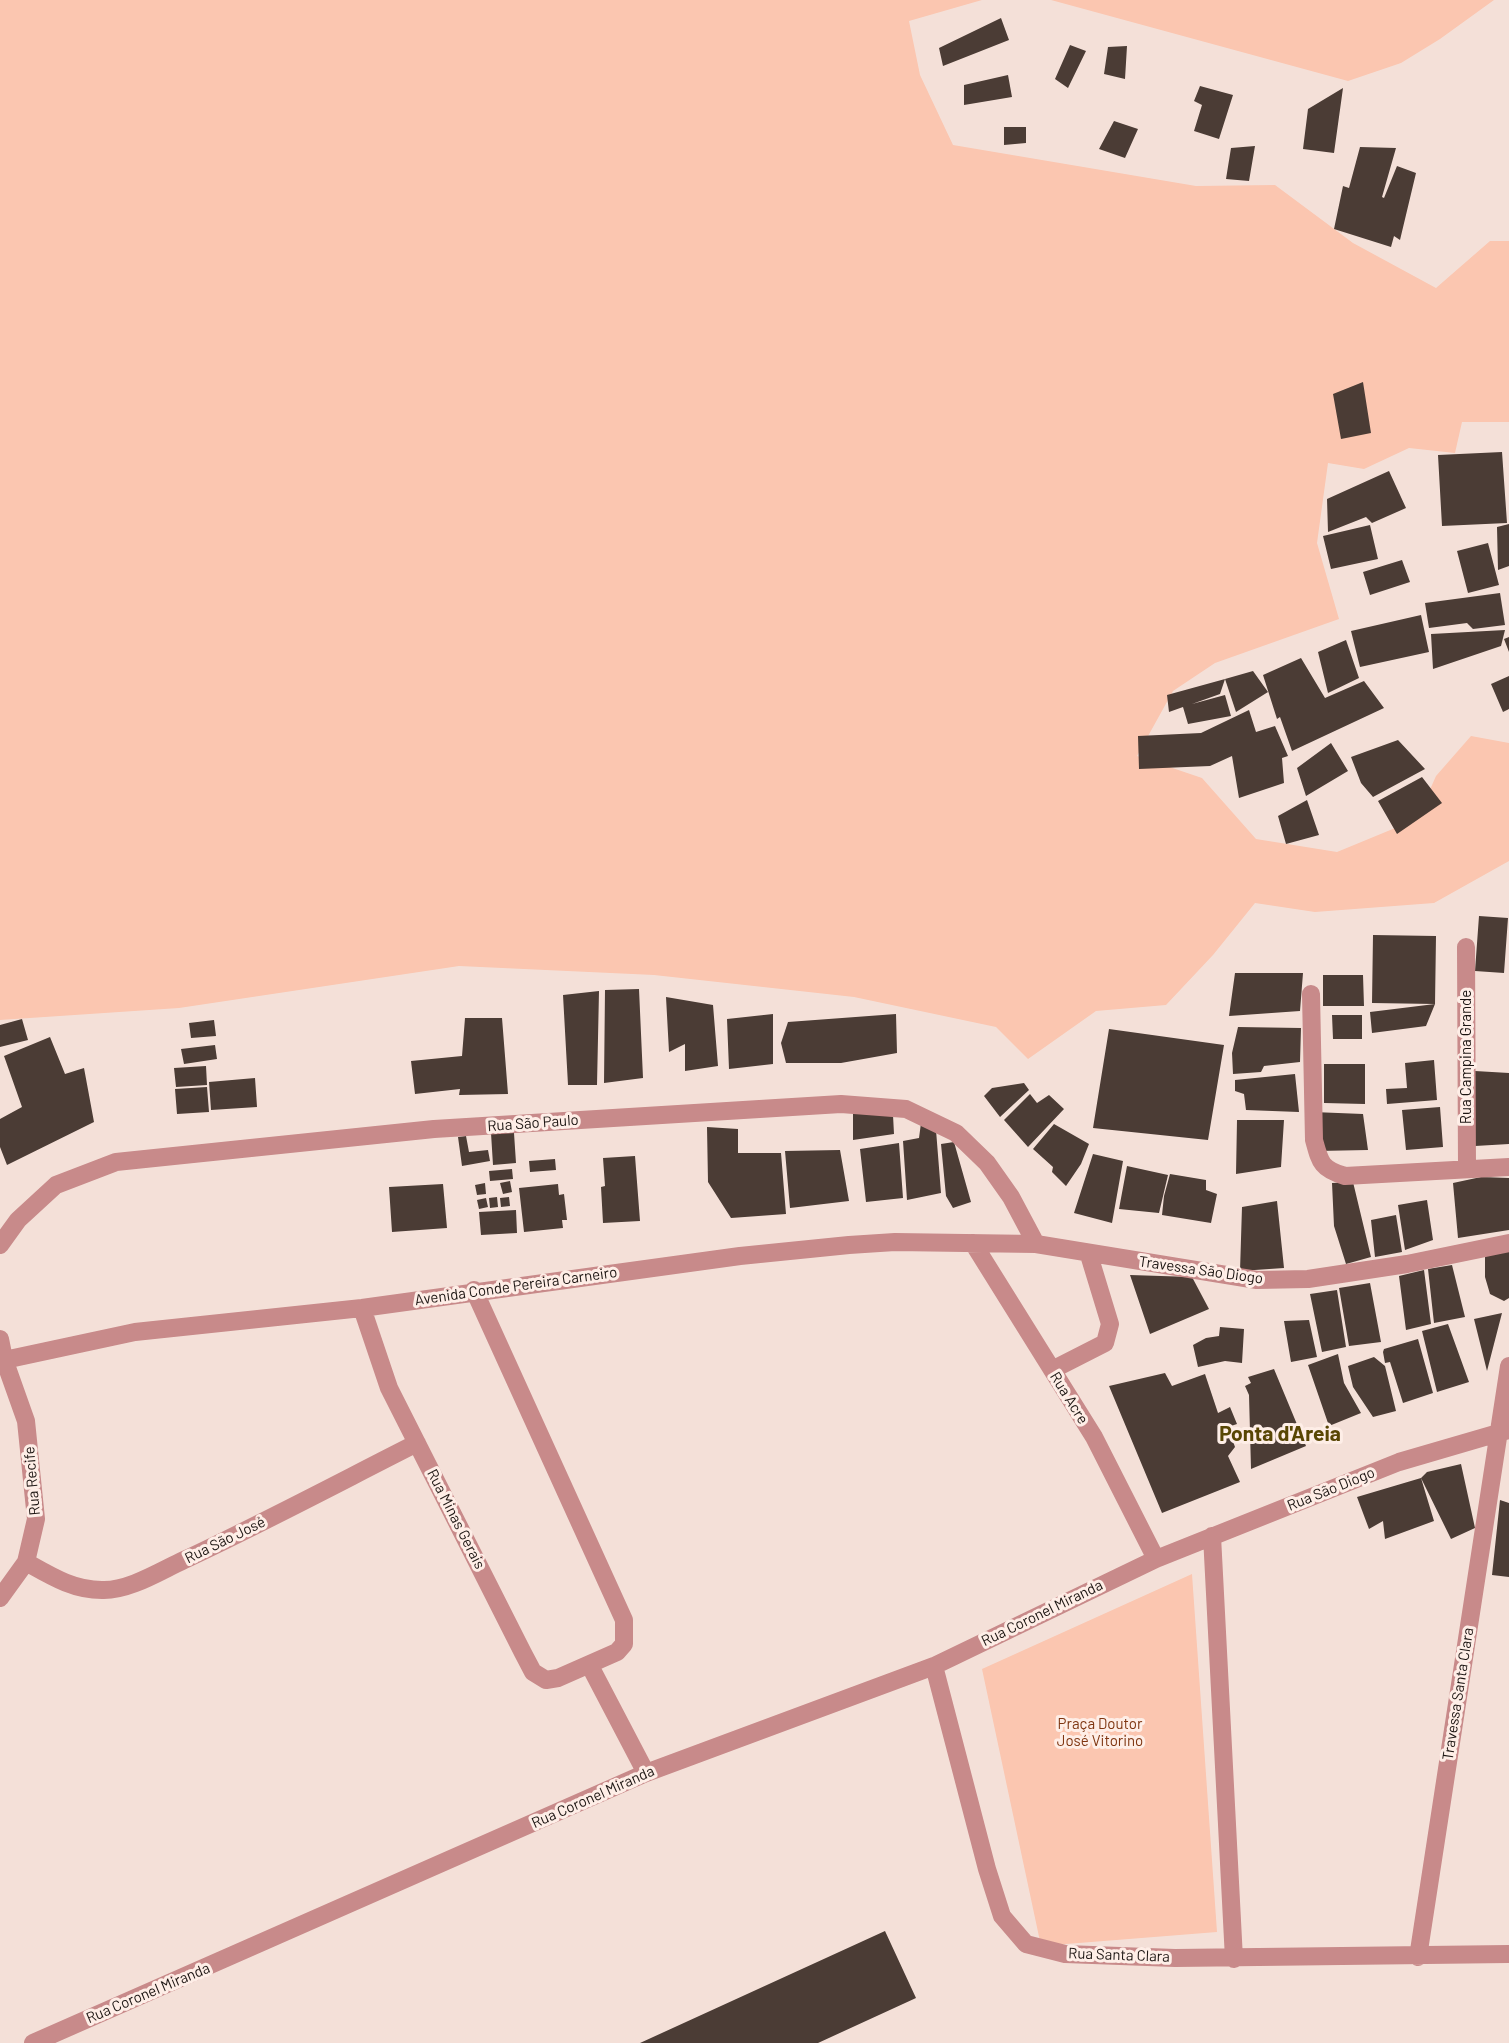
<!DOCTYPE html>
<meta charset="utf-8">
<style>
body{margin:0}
canvas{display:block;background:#f4e0d8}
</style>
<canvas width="1509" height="2043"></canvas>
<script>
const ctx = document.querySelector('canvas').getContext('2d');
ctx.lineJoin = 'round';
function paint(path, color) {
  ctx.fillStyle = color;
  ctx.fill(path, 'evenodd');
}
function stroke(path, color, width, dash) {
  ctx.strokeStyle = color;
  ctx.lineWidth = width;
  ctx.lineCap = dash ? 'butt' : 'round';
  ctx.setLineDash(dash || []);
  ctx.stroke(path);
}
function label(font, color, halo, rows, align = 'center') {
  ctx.font = font + ' Barlow,sans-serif';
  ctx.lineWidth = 6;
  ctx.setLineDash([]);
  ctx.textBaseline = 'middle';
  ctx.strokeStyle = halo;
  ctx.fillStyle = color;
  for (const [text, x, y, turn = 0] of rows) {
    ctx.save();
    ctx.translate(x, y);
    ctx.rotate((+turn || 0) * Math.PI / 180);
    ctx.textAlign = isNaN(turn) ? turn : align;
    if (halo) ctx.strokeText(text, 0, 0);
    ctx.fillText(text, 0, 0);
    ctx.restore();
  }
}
const green = new Path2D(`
 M0,0h982l-73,21 11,54 33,70 243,41 79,-1 78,58 83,45 54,-47h19v181h-47l-7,31 -46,-5 -45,21 -36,-6 -11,80 22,76 -124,44 -42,28 -36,65 65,22 54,61 81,13 80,-33 19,-43 35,-40 38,7v118l-75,42 -119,9 -60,-9 -42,52 -47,50 -70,6 -68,48 -32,-32 -142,-30 -200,-22 -195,-9 -280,42 -179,12z
 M1051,0h443l-54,39 -39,24 -53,18z
 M1192,1574l25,358 -176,14 -59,-277z`);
const building = new Path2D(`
 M1001,18l8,22 -66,26 -4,-18z
 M1070,45l16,6 -18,37 -13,-9z
 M1127,46l-2,33 -21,-5 4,-27z
 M1008,75l4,22 -48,8v-20z
 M1200,86l33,9 -14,44 -25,-8 8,-26 -8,-4z
 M1343,88l-9,65 -31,-4 5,-40z
 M1114,121l24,8 -13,29 -26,-9z
 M1004,127h22v16l-22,2z
 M1255,146l-6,35 -23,-2 5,-31z
 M1360,147l36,1 -14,49 2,1 13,-32 19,7 -16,67 -6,-4 -3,11 -57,-18 9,-43 6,2z
 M1363,382l8,51 -30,6 -8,-45z
 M1502,452l5,71 -65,3 -4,-71z
 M1389,471l17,37 -34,15 -6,-6 -38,15 -1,-33z
 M1509,524v42l-11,4 -1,-43z
 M1370,525l8,34 -47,10 -8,-33z
 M1488,543l11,42 -31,8 -11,-42z
 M1402,560l8,22 -40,13 -7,-23z
 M1500,593l5,32 -32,4 -6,-6 -38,5 -4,-25z
 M1421,615l8,37 -69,15 -9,-36z
 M1505,630l-4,16 -68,23 -2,-35z
 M1509,637v15l-5,-13z
 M1346,640l13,38 -31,15 -10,-41z
 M1301,658l24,40 39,-17 20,27 -92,43 -12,-34 -3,2 -14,-44z
 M1253,671l15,21 -32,20 -11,-33z
 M1509,676v33l-6,3 -12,-28z
 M1225,679l-5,15 -28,10 33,-9 6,21 -43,8 -5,-17 -14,5 -2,-17z
 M1249,710l7,22 19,-6 13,30 -6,2 2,25 -45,15 -7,-42 -22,10 -71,3 -1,-33 63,-3z
 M1398,740l27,29 -52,28 -12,-14 -10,-26z
 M1331,743l17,28 -42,25 -9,-28z
 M1422,777l20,26 -45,31 -19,-33z
 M1307,800l12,35 -33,9 -8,-28z
 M1479,916l29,2 -4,55 -29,-2z
 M1373,935l63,1 -1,68 -63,-1z
 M1235,973h68l-3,38 -71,5z
 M1323,975h40l1,31h-41z
 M639,989l4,89 -39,5 1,-93z
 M599,991l-2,94h-29l-5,-90z
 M666,997l47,8 5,61 -33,5v-27l-16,8z
 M1435,1004l-9,22 -54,7 -2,-21z
 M773,1014v50l-44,5 -2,-50z
 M896,1014l1,39 -56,10h-55l-5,-20 7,-21z
 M1332,1015h30v24h-29z
 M465,1018h37l6,76 -49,1 1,-6 -45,5 -4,-33 51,-5z
 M22,1019l6,21 -28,7v-22z
 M214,1020l2,16 -25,2 -2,-15z
 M1238,1027l63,1 -1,34 -36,4 -3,6 -28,2 -1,-21z
 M1109,1029l115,16 -16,95 -115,-12z
 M50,1037l15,37 19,-6 10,54 -87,43 -7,-18v-28l22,-12 -18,-51z
 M215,1045l2,14 -33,5 -3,-15z
 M1434,1060l3,40 -50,4 -1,-15 21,-1 -2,-25z
 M1324,1064h41v40l-41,-1z
 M206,1066l1,19 -31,2 -2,-19z
 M1475,1071l34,2v71l-34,2z
 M1295,1074l4,38 -53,-2 -2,-16 -9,-3v-11z
 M255,1078l2,29 -46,3 -2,-28z
 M1024,1083l5,7 -29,27 -16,-21 8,-8z
 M207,1087l2,25 -32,2 -2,-25z
 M1030,1094l7,9 12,-8 15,14 -36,38 -24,-27z
 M1440,1107l3,40 -37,3 -4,-40z
 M853,1110l40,5 1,19 -41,6z
 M1313,1112l50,2 5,36 -51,1z
 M1237,1120h47l-3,47 -45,7z
 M921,1123l15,7 5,63 -34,7 -4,-59 16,-3z
 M1054,1124l35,20 -8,20 -15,22 -14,-14 1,-5 -20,-18z
 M707,1127l31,2v24h43l5,61 -55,4 -23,-36z
 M491,1133h23l2,30 -23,2z
 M466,1136l3,16 19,-2 2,11 -28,5 -4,-29z
 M954,1142l17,60 -18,6 -7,-12 -5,-52z
 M899,1143l4,55 -37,4 -6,-53z
 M840,1150l9,51 -59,7 -5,-57z
 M1093,1154l30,7 -11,62 -38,-10z
 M635,1156l5,65 -37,2 -2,-36 4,-1 -2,-28z
 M555,1159l1,11 -26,2 -1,-11z
 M1127,1166l41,9 -9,38 -40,-4z
 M512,1169l1,10 -23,2 -1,-10z
 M1170,1174l36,6v10l11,4 -6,29 -49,-8 2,-19z
 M1481,1177l28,1v52l-51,8 -5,-55z
 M510,1181l2,11 -9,2 -3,-11z
 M1353,1182l18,75 -25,7 -12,-38 -2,-43z
 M485,1183l1,11 -9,1 -2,-10z
 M443,1184l4,44 -55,4 -3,-45z
 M558,1184l1,11 5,-1 3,26h-5l1,8 -39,4 -5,-44z
 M497,1197l1,10 -8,1 -1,-10z
 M509,1197l1,9 -9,1 -1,-9z
 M486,1198l2,9 -9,2 -2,-9z
 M1427,1200l6,40 -28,10 -7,-45z
 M1277,1201l7,67 -44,3 2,-64z
 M516,1210l1,23 -36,2 -2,-23z
 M1396,1215l6,37 -27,5 -4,-37z
 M1509,1251v47l-5,3 -14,-7 -5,-17v-22z
 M1452,1265l13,52 -31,6 -6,-54z
 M1424,1270l7,54 -25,6 -7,-54z
 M1130,1275l62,2 17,32 -59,25z
 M1370,1283l11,59 -32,4 -10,-58z
 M1337,1290l9,57 -24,5 -12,-58z
 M1502,1313l-15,58 -13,-52z
 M1309,1320l8,37 -26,5 -7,-41z
 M1448,1324l21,58 -32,10 -15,-61z
 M1220,1327l24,2 -2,34 -17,-2 -27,6 -5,-22 13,-7 13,-2z
 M1418,1339l15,54 -30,10 -13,-41 -5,1 -2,-11 1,-3z
 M1338,1354l6,29 17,30 -32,13 -21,-61z
 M1374,1357l11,9 11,45 -23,6 -20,-30 -5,-21z
 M1274,1369l32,77 -55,23 -2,-74 -4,-9 6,-3 -3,-6z
 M1165,1373l7,13 33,-12 13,39 12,-6 7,17 -9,3 7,20 -7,9 12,26 -78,31 -53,-127z
 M1461,1464l14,64 -24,11 -30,-61 6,-6z
 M1421,1478l13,43 -49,18 -2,-18 -14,8 -12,-32z
 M1500,1500l9,3v74l-17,-2z
 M885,1931l31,67 -98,45h-178z`);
const minor = new Path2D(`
 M1466,947l1,220
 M1311,994l3,146c6,22 7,29 31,36l164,-9
 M973,1243l121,194 62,122
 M0,1245l18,-25 38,-35 60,-23 318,-33 407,-25 65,5 50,24 31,30 24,34 25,47
 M362,1308l27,80 134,265 10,19 13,8 12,-2 59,-26 7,-8v-24l-150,-330
 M0,1339l4,20 22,62 10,98 -10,43 -26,36
 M0,1361l135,-29 227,-24 378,-52 109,-11 46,-3 141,2 221,36 51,-1 99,-15 102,-21
 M1052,1370l53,-27 5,-19 -21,-69
 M1212,1536l22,423
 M26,1562c25,14 47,28 76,28 27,1 58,-19 82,-30 79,-37 156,-78 233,-117
 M590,1666l56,107
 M934,1666l53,203 15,47 24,28 39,10 110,4 334,-4
 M1418,1957l91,-591
 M33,2043l613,-270 288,-107 222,-107 243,-97 110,-32`);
const streetNames = [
 ["Rua Campina Grande",1466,1057,-90],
 ["Rua São Paulo",533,1123,-4],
 ["Travessa São Diogo",1201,1270,8],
 ["Avenida Conde Pereira Carneiro",516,1286,-8],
 ["Rua Acre",1069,1398,58],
 ["Rua Recife",32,1481,-95],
 ["Rua São Diogo",1331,1489,-22],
 ["Rua Minas Gerais",456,1519,63],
 ["Rua São José",225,1540,-26],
 ["Rua Coronel Miranda",1042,1613,-26],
 ["Travessa Santa Clara",1458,1694,-81],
 ["Rua Coronel Miranda",593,1797,-24],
 ["Rua Santa Clara",1119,1955,2],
 ["Rua Coronel Miranda",148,1993,-23]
];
const parkNames = [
 ["Praça Doutor",1100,1724],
 ["José Vitorino",1100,1741]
];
const districtNames = [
 ["Ponta d'Areia",1280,1434]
];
paint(green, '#fbc6b0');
paint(building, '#4b3c35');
stroke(minor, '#c88a8a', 18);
label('15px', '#1c1512', '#feeee7', streetNames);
label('15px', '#7f3611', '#feeee7', parkNames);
label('bold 21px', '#584604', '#feeee7', districtNames);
</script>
